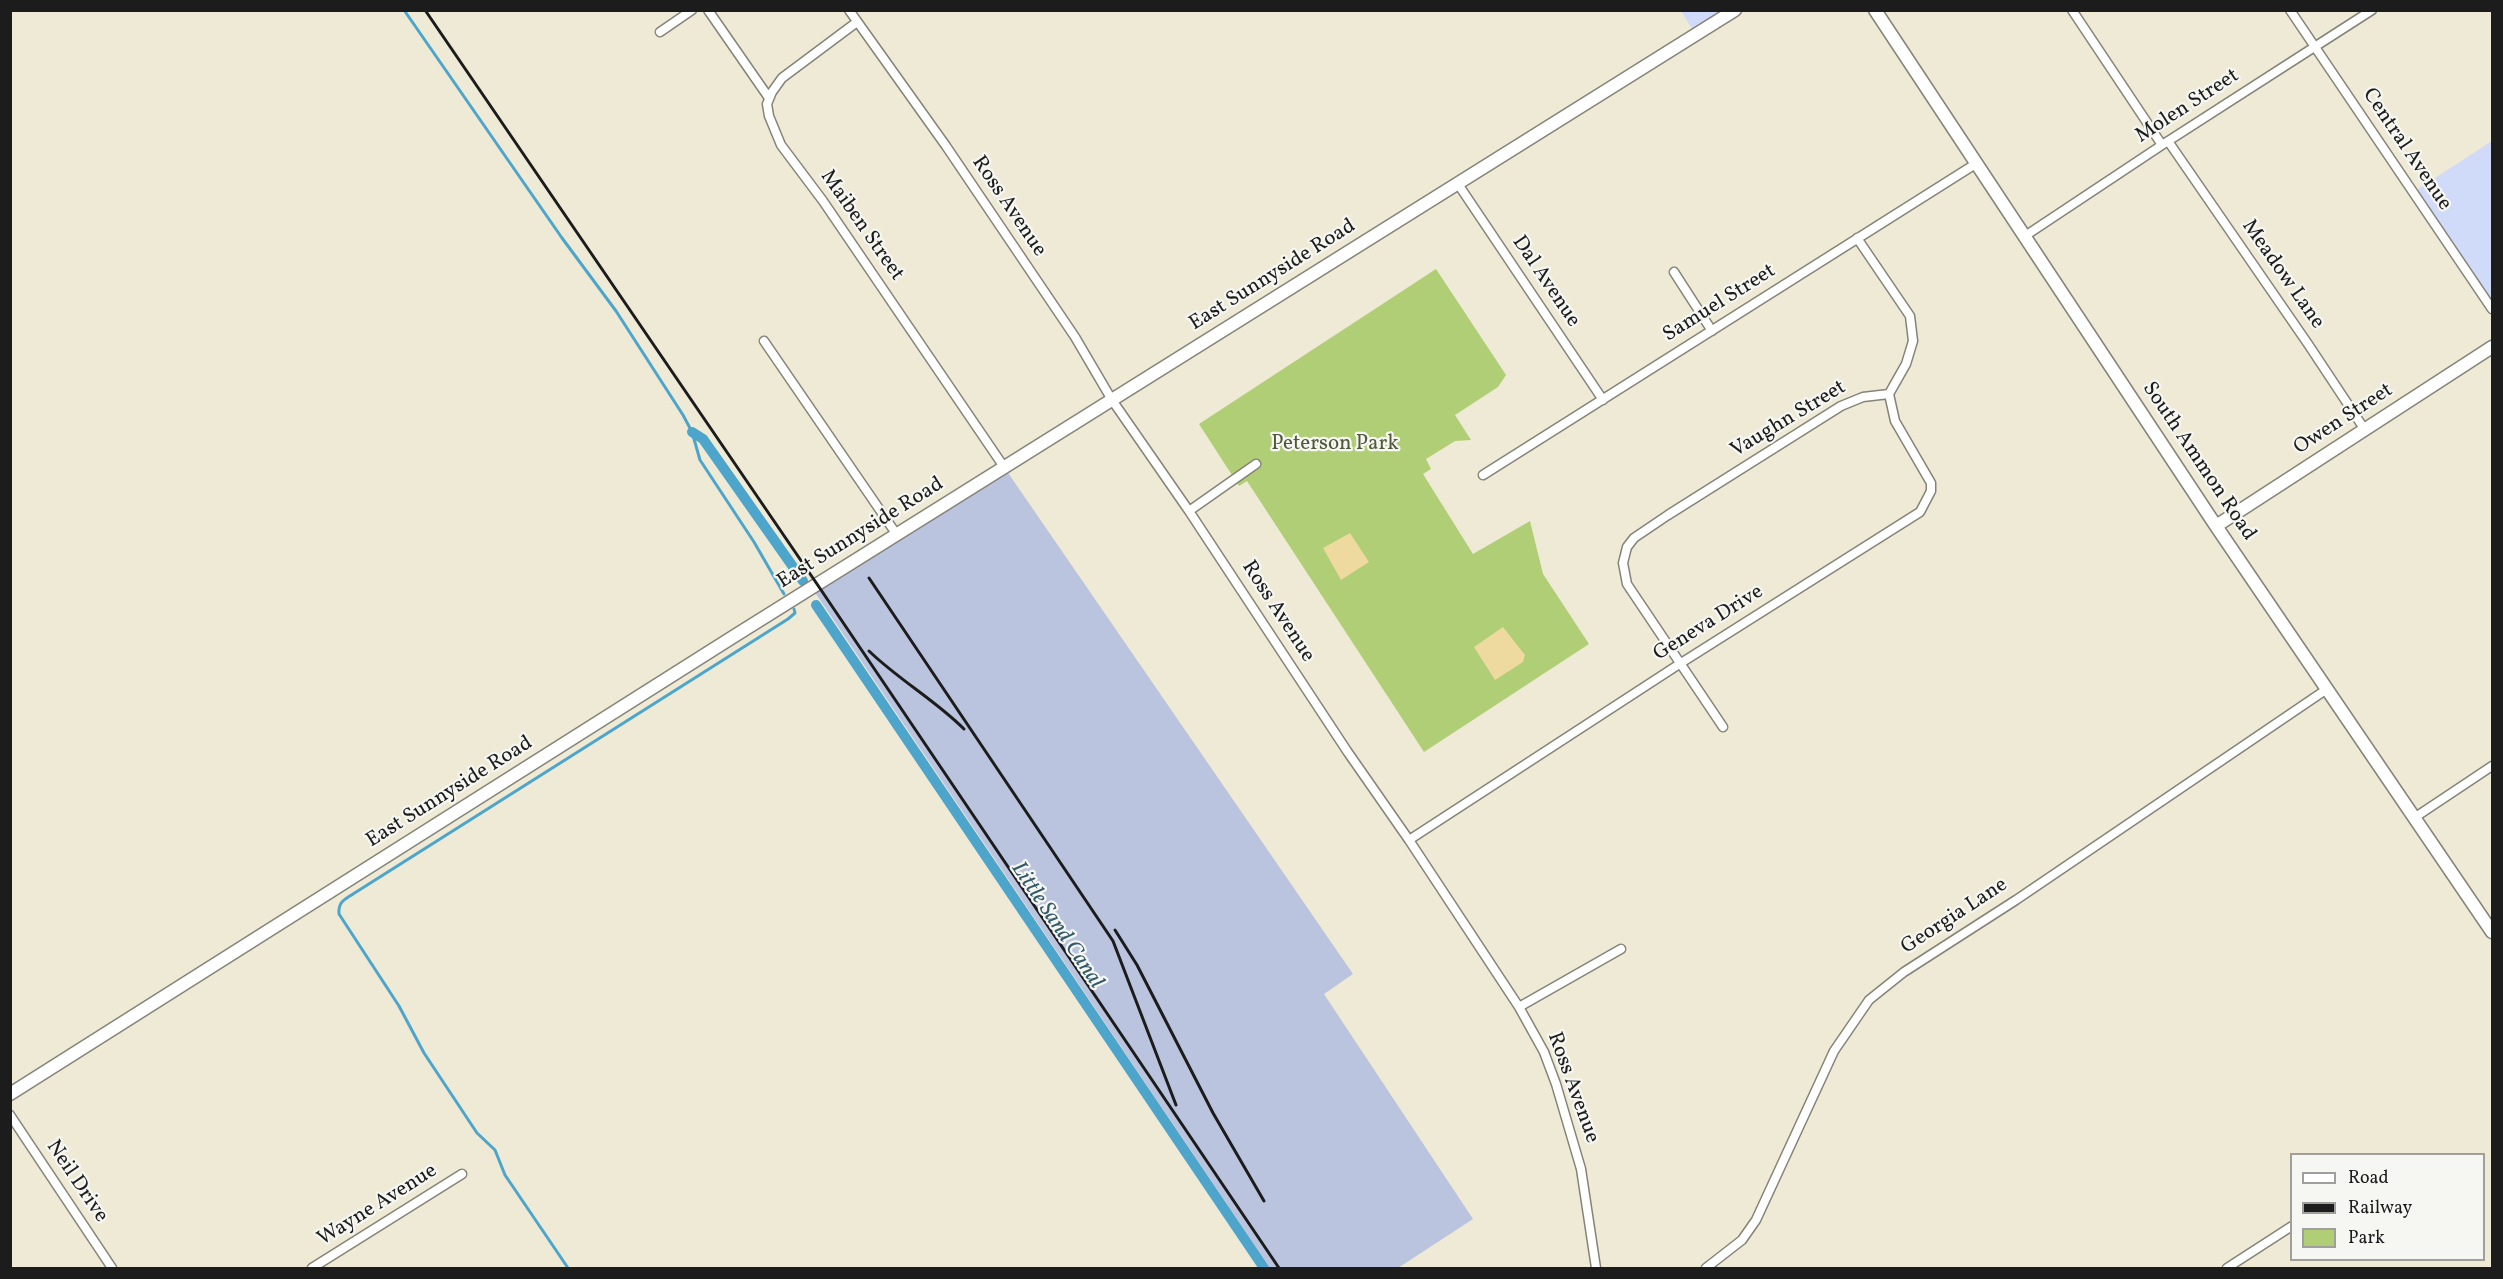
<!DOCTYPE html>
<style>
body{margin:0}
#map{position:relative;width:2503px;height:1279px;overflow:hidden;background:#eeead5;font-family:Vollkorn,serif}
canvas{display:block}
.frame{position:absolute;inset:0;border:12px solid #1c1c1c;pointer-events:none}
.legend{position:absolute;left:2290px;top:1153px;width:195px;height:108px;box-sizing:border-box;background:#f6f6f2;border:2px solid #9f9f9c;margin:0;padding:8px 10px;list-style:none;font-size:18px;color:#1c1c1c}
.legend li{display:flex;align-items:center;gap:12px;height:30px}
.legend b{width:30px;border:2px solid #9f9f9c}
</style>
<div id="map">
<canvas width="2503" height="1279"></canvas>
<div class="frame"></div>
<ul class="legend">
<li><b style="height:8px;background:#fff"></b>Road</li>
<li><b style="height:8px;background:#1c1c1c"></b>Railway</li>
<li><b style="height:16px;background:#b0ce75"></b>Park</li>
</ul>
</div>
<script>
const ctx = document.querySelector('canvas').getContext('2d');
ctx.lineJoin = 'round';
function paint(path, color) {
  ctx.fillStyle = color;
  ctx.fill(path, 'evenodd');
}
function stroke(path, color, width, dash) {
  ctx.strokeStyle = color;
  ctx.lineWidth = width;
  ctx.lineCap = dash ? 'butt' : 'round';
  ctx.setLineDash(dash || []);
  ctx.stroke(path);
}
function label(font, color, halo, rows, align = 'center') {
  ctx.font = font + ' Vollkorn,serif';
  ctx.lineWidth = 4.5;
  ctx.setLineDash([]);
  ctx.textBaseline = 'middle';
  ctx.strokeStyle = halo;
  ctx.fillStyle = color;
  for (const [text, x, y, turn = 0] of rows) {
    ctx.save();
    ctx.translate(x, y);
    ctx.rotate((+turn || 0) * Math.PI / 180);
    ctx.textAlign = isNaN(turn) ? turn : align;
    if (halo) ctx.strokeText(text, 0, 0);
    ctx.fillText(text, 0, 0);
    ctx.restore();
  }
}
const built = new Path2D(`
 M1681,11h54l-39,24z
 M2492,141v168l-80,-116z`);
const industrial = new Path2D(`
 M1004,467l349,507 -29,20 149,225 -75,49h-128l-458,-680z`);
const green = new Path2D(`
 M1436,269l70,106 -8,12 -43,28 16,25 -16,1 -29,18 5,10 -8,5 50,80 57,-33 13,53 46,70 -165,108 -177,-271 -8,5 -40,-62z`);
const sand = new Path2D(`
 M1350,533l19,29 -28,18 -18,-32z
 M1503,627l22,28 -2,7 -28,18 -21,-33z`);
const stream = new Path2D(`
 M404,10l158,228 54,73 67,104 9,17 8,28 54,82 30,52
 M568,1268l-63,-93 -10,-25 -18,-17 -53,-80 -25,-47 -60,-92c-1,-12 5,-14 14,-20l435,-275 7,-6 -1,-4`);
const canal = new Path2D(`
 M692,432l11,7 100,142
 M816,605l448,663`);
const street = new Path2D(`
 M708,10l61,88
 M849,10l97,136 129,191 37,63 77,111 158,240 62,89 110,167 25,45 12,32 25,85 15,99
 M2072,10l90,135
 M2290,10l202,299
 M857,22l-75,56 -10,14 -5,12 2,12 12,29 42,56 181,266
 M660,32l32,-22
 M2168,141l140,203 57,86
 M1458,184l145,216
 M2025,236l137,-91 210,-135
 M1674,272l38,59
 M764,341l133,194
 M1483,475l494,-312
 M1189,511l67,-47
 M1723,727l-96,-143 -4,-21 4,-16 7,-9 34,-23 173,-109 22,-9 26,-3 17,-30 7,-23 -3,-25 -53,-78
 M2414,818l78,-52
 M1409,840l272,-177 239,-151 11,-21v-8l-36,-62 -6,-27
 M1519,1007l102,-58
 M10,1115l102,153
 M312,1268l150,-94
 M1706,1268l36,-28 14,-20 78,-169 35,-51 35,-28 112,-72 311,-211
 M2227,1268l65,-42`);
const secondary = new Path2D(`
 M1875,10l341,516 276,406
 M2216,526l276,-179
 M10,1094l726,-459 999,-625`);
const rail = new Path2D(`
 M425,10l392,574 462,684
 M869,578l244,363 63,164
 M869,651c30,29 66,49 95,78
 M1115,930l22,35 76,148 51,88`);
const streetNames = [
 ["Molen Street",2188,107,-33],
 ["Central Avenue",2406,150,56],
 ["Ross Avenue",1008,207,56],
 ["Maiben Street",861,226,55],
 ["Meadow Lane",2282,275,55],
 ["East Sunnyside Road",1273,276,-32],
 ["Dal Avenue",1545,282,56],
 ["Samuel Street",1720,304,-32],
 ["Vaughn Street",1789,420,-31],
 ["Owen Street",2344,420,-33],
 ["South Ammon Road",2198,462,56],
 ["East Sunnyside Road",861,534,-32],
 ["Ross Avenue",1277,612,57],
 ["Geneva Drive",1709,624,-32],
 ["East Sunnyside Road",450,793,-32],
 ["Georgia Lane",1955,917,-33],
 ["Ross Avenue",1572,1088,70],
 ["Neil Drive",76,1182,56],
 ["Wayne Avenue",378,1206,-32]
];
const parkNames = [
 ["Peterson Park",1335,445]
];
const waterNames = [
 ["Little Sand Canal",1056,926,56]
];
paint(built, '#d0daf9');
paint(industrial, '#bac4de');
paint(green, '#b0ce75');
paint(sand, '#eeda9e');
stroke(stream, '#4ea5cb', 3);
stroke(canal, '#4ea5cb', 10);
stroke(street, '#858378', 11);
stroke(secondary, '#858378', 15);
stroke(street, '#fff', 8);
stroke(secondary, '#fff', 12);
stroke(rail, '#1c1c1c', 3);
label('21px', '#1c1c1c', '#f6f6f2', streetNames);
label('21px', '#505a3b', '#f6f6f2', parkNames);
label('italic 22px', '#325a6b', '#f6f6f2', waterNames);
</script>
